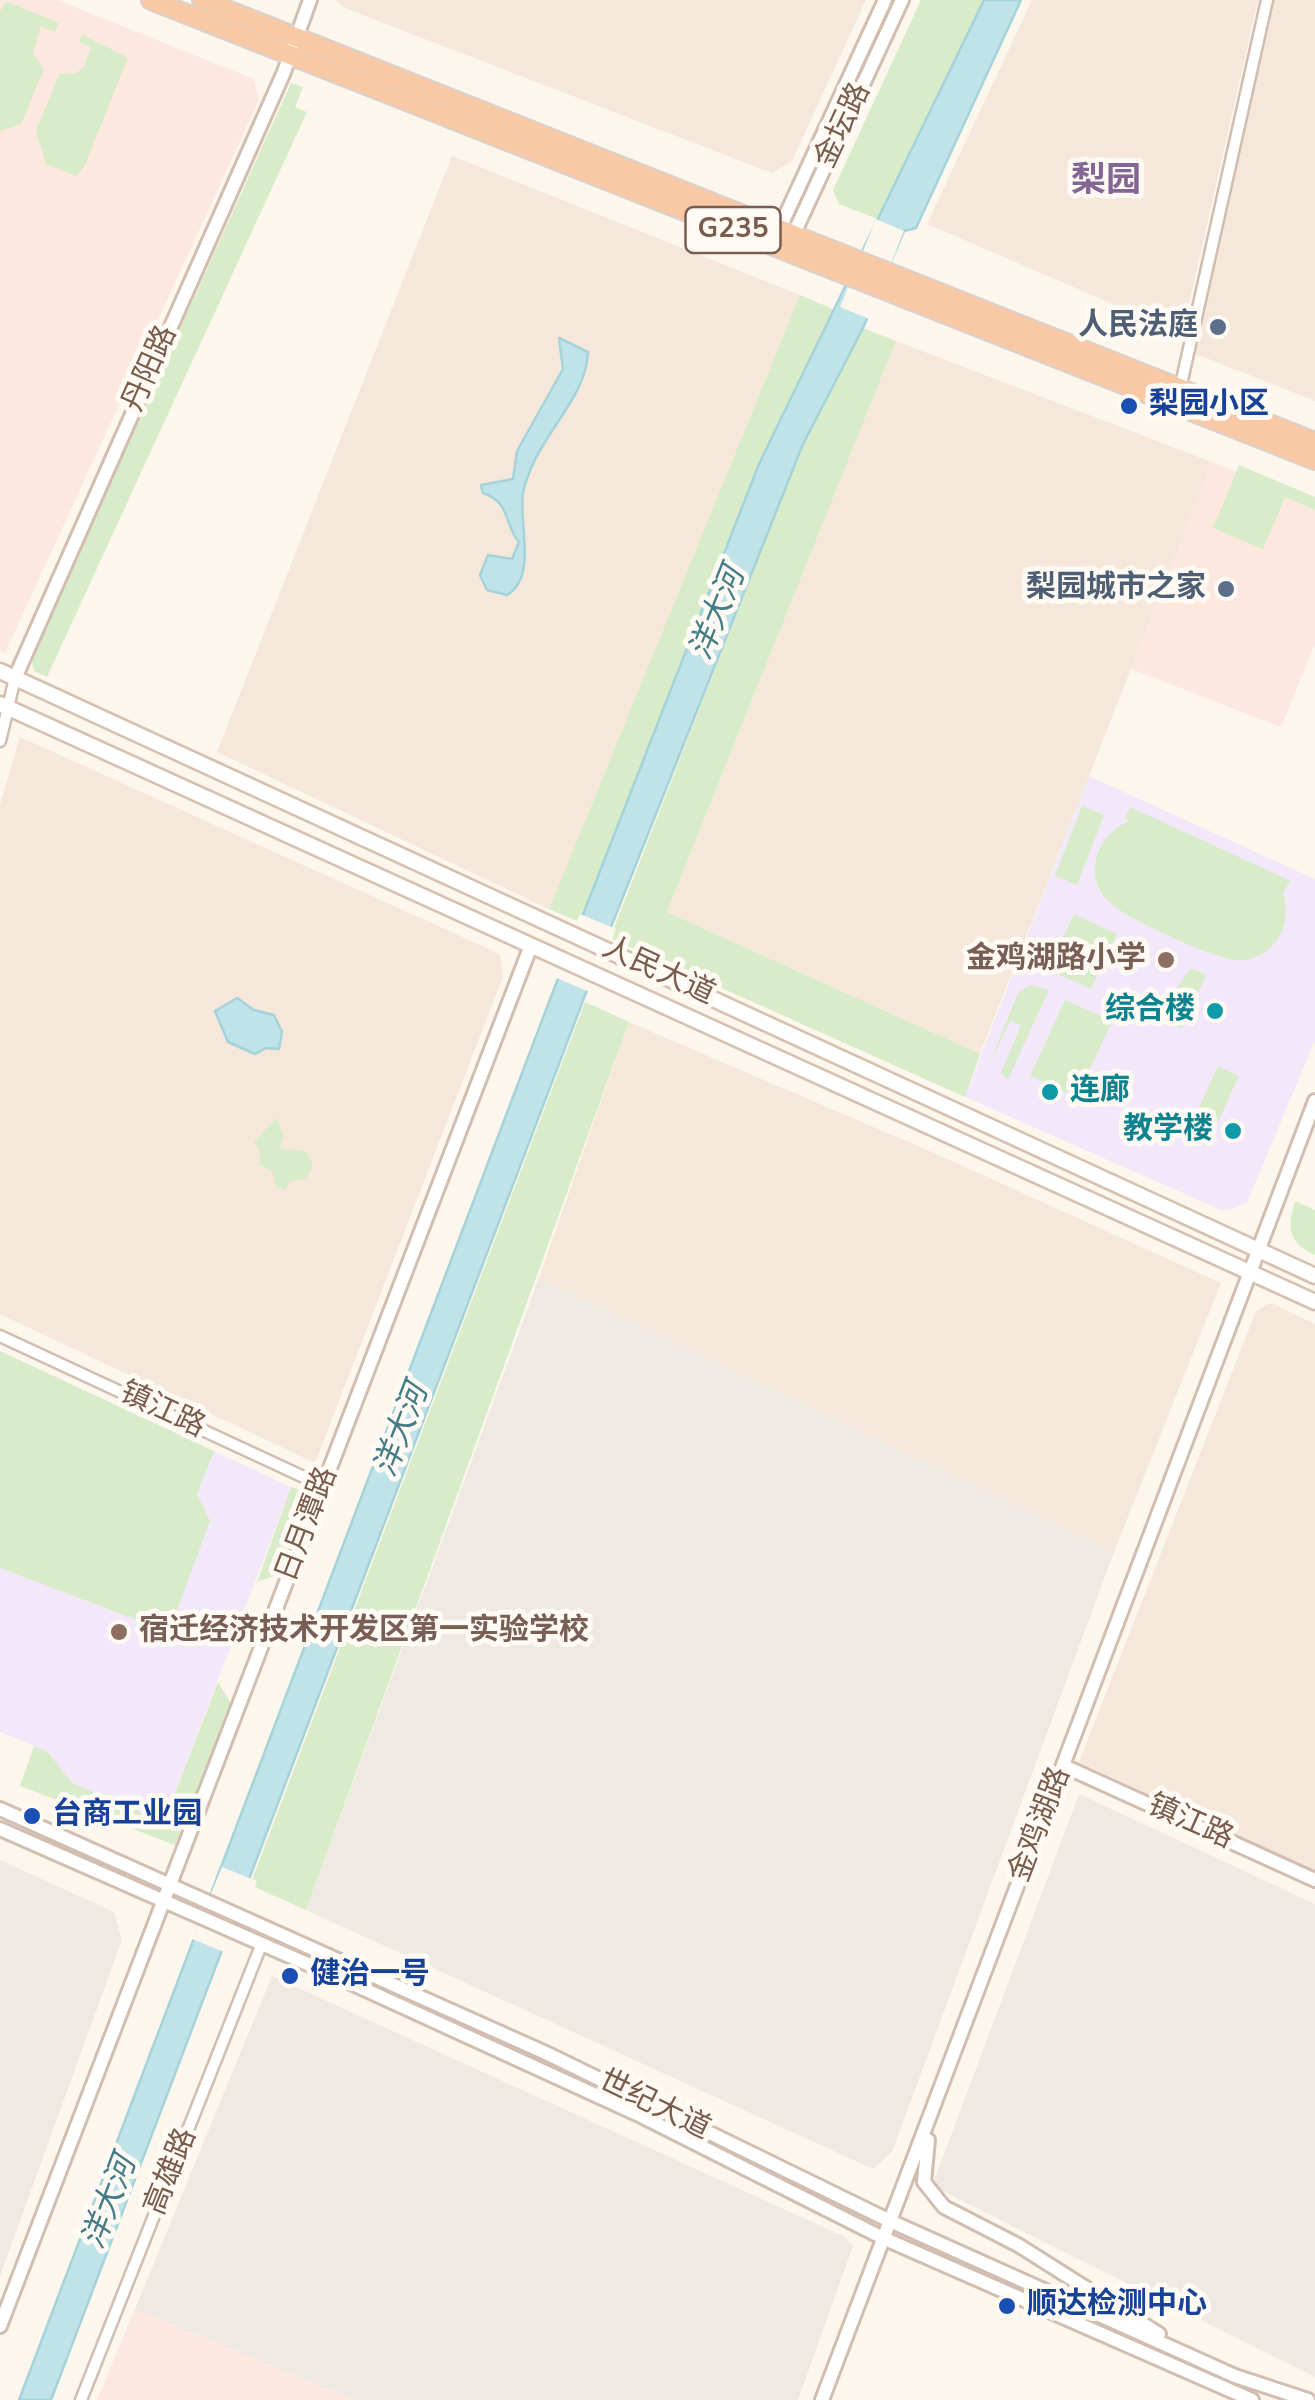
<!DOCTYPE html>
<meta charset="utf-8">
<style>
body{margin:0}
canvas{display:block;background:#fdf6ec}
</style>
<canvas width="1315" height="2400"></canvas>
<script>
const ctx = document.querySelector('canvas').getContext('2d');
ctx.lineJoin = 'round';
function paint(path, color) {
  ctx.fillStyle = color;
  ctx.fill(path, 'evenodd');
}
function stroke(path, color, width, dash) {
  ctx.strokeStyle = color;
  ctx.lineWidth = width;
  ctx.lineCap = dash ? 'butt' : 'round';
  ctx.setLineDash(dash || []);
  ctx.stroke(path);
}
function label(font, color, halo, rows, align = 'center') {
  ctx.font = font + ' "Nunito Sans","Noto Sans SC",sans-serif';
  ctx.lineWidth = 10;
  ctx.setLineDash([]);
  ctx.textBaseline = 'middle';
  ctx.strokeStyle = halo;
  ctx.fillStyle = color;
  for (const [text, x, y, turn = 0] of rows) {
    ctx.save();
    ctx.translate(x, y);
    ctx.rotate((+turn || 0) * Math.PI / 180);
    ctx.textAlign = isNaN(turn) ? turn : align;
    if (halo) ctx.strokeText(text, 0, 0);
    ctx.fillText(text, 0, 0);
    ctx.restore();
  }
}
const residential = new Path2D(`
 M336,0h530l-74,161 -20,12 -430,-166z
 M1032,0h226l-76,334 -255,-110z
 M1271,0h44v401l-124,-49z
 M452,156l348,139 -251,614 -332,-157z
 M896,341l316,121 -232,592 -313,-142z
 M20,737l480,217 3,23 -188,486 -315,-149v-510z
 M629,1022l314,135 278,126 -107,269 -575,-274z
 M1271,1303l44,21v547l-236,-109 177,-451z`);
const commercial = new Path2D(`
 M0,0h57l197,79 5,21 -254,553 -5,-3z
 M1212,462l103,42v140l-34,83 -150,-58z
 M135,2309l220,91h-258z`);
const industrial = new Path2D(`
 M539,1278l575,274 -222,600 -19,17 -567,-259z
 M1079,1794l236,110v473l-383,-191z
 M0,1860l114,52 8,28 -122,336z
 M272,1976l573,261 8,9 -55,154h-443l-220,-91z`);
const education = new Path2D(`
 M1089,776l226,103v162l-68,161 -16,8h-10l-256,-113z
 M0,1351l291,136 -127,335 -92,-39 -25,-32 -47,-19z`);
const green = new Path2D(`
 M921,0h63l-104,220 -41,-16 -6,-14z
 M6,1l53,22 -4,9 -14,-6 -8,27 11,16 -23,55 -21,7v-120z
 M82,34l46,24 -44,109 -8,9 -30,-12 -10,-33 23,-57 17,-1 8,-6 7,-20 -12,-5z
 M291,83l12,4 -8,20 12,5 -260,565 -13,-6 -3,-12z
 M800,295l35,15 -76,154 -178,459 -32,-14z
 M863,328l33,13 -229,571 313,142 -15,43 -355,-159 193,-494z
 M1239,465l76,32v13l-30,-13 -22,52 -50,-21z
 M1082,806l22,9 -27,70 -22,-9z
 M1130,807l161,74 -8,11c10,34 -9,70 -48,68 -22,-2 -110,-42 -126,-58 -27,-27 -12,-67 20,-81l-4,-3z
 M1074,914l43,20 -11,24 -43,-20z
 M1060,946l42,19 -11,24 -42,-19z
 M1191,968l15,7 -24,53 -16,-8 9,-29z
 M1031,985l18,5 -41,89 9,9 -16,-15 20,-48 -11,-4 -22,46 30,-74z
 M1065,1000l47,21 -35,76 -47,-21z
 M585,1002l44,20 -323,888 -56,-25z
 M1218,1066l21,10 -29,63 -9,5 -10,-5 -2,-10z
 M276,1118l8,18 -4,12 26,4 7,13 -7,14 -16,2 -5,9 -9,-4 -4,-15 -13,-7 1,-14 -6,-8z
 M1295,1201l20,9v45c-27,-12 -28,-27 -20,-54z
 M0,1351l214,100 -17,43 13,27 -41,111 -169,-64z
 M291,1487l22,8 -30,78 -26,9z
 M218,1682l14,23 -57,140 -155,-59 14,-40 13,5 25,32 92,39z`);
const water = new Path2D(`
 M984,0h37l-105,228 -12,3 -41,97 -60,116 -192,483 -560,1473h-32l533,-1406 207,-530z
 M559,338l29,14c-2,50 -54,86 -65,141 -5,27 15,84 -16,102l-20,-5 -7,-15 8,-20 24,4 7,-17c-15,-17 -8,-40 -36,-49l-2,-8 32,-6 4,-28 46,-82z
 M237,998l17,12 20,5 8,17 -3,17 -13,-1 -11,6 -27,-12 -13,-31z`);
const pier = new Path2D(`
 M876,219l28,12 -35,88 -29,-12z
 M580,914l36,15 -24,64 -38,-16z
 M222,1867l35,14 -28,73 -37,-15z`);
const minor = new Path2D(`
 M1180,389l87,-389
 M0,741l15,-63
 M0,1336l323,150
 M81,2400l181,-457`);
const tertiary = new Path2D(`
 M777,234l108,-234
 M791,240l111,-240
 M15,678l269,-606 26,-72
 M1064,1766l251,114
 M0,1809l548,245 342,167 345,155 73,24
 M0,1829l353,155 284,130 246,124 369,162
 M928,2140l-4,42 20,25 74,38 141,89
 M0,2326l530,-1378
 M822,2400l493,-1299`);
const secondary = new Path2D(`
 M0,671l1315,605
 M0,704l1315,598`);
const trunk = new Path2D(`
 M151,0l1164,460
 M202,0l1113,442`);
const markers = [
 [1218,327,10,"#5c6f8a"],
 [1129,406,10,"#1a4fb4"],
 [1226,589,10,"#5c6f8a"],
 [1166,960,10,"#8d6e63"],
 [1215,1011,10,"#0f9aa8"],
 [1050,1092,10,"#0f9aa8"],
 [1233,1131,10,"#0f9aa8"],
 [119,1632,10,"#8d6e63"],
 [32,1816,10,"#1a4fb4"],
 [290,1976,10,"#1a4fb4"],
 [1007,2306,10,"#1a4fb4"]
];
const shields = [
 [733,230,95]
];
const shieldNames = [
 ["G235",733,230]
];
const streetNames = [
 ["金坛路",844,126,-65],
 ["丹阳路",151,369,-66],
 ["人民大道",658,972,25],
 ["镇江路",162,1411,25],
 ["日月潭路",308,1525,-69],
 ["镇江路",1190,1823,24],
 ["金鸡湖路",1041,1825,-69],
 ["世纪大道",654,2106,26],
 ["高雄路",172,2172,-68]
];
const serviceNames = [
 ["人民法庭",1198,327],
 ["梨园城市之家",1206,589]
];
const transitNames = [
 ["梨园小区",1149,406],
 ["台商工业园",52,1816],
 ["健治一号",310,1976],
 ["顺达检测中心",1027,2306]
];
const educationNames = [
 ["金鸡湖路小学",1146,960],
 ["宿迁经济技术开发区第一实验学校",139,1632,"left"]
];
const cultureNames = [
 ["综合楼",1195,1011],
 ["连廊",1070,1092,"left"],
 ["教学楼",1213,1131]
];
const waterNames = [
 ["洋大河",719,614,-68],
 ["洋大河",403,1431,-69],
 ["洋大河",111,2203,-69]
];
const quarterNames = [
 ["梨园",1106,183]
];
paint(residential, '#f5e8da');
paint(commercial, '#fde8e0');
paint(industrial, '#efe9e4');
paint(education, '#f3e8fa');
paint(green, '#d8ecc9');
paint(water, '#bfe3e8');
stroke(water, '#a5d3da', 2.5);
paint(pier, '#fdf6ec');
stroke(minor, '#d1beb0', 15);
stroke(tertiary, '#d1beb0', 18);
stroke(secondary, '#d6c0b0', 19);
stroke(trunk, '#dad1cd', 22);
stroke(minor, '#fff', 10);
stroke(tertiary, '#fff', 12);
stroke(secondary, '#fff', 14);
stroke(trunk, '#f9c8a4', 18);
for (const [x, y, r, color] of markers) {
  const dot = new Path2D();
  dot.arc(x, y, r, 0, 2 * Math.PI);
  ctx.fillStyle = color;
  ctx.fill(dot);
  stroke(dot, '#fffaf3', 4);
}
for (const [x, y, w] of shields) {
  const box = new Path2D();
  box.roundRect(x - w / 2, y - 23, w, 46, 8);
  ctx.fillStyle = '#fffaf3';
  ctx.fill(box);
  stroke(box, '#7a5c4d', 2.5);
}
label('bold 28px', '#7a5c4d', null, shieldNames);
label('30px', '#7a5c4d', '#fffaf3', streetNames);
label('bold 30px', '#4e5e75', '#fffaf3', serviceNames, 'right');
label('bold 30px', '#164399', '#fffaf3', transitNames, 'left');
label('bold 30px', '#785e54', '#fffaf3', educationNames, 'right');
label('bold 30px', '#0d838f', '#fffaf3', cultureNames, 'right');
label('italic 32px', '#437c86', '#fffaf3', waterNames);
label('bold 35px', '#846695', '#fffaf3', quarterNames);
</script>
